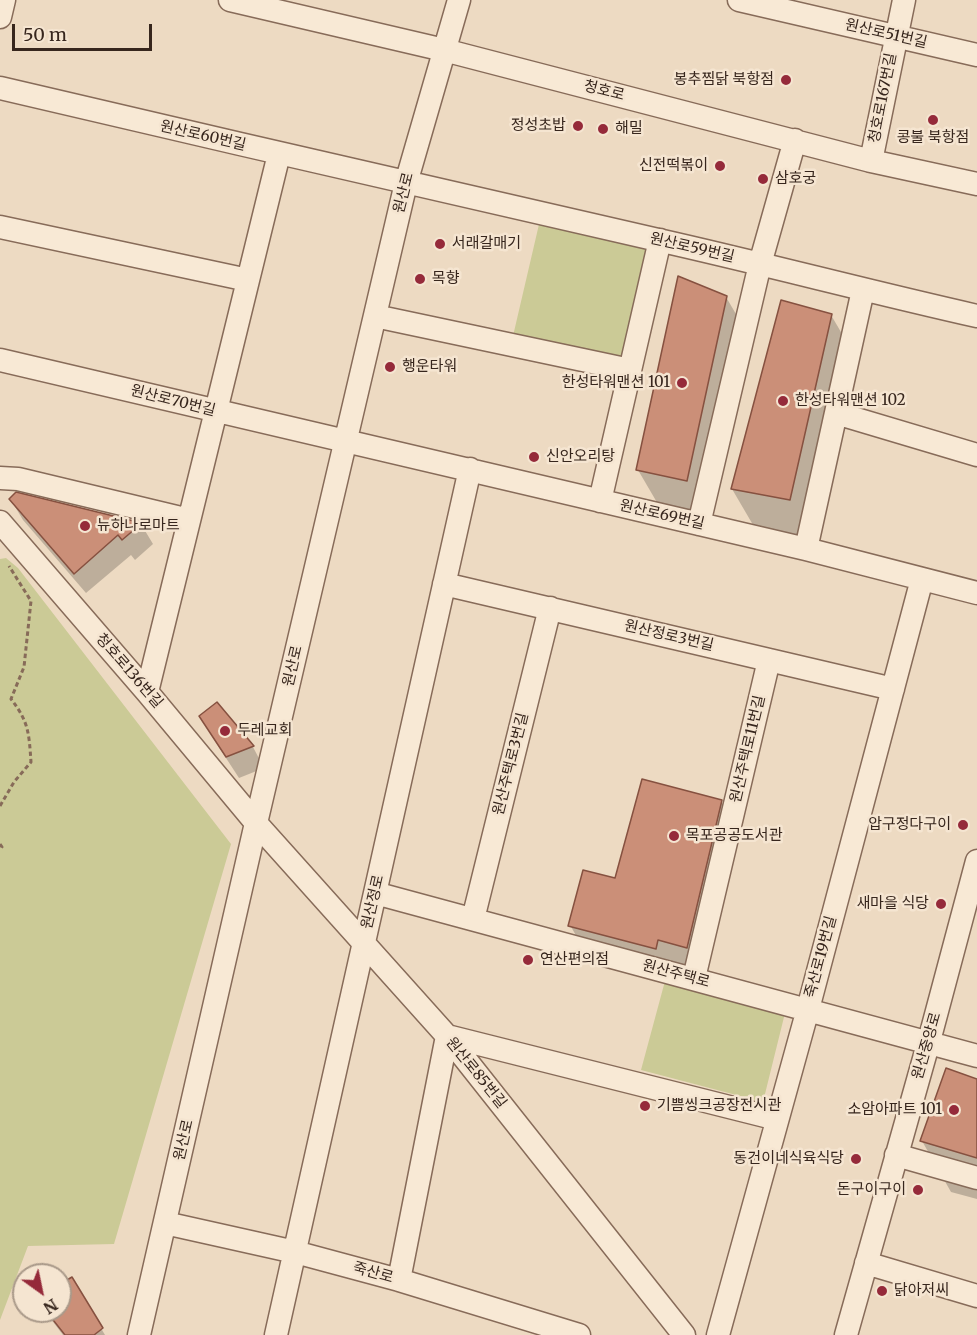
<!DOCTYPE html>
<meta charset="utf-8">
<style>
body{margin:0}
#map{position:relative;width:977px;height:1335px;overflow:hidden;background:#eddac2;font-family:Merriweather,serif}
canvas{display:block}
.north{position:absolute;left:12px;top:1263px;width:60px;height:60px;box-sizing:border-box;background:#f5e5d1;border:2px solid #a99989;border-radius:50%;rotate:147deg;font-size:16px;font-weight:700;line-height:24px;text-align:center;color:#37261d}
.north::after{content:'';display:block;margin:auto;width:21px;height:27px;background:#952a3a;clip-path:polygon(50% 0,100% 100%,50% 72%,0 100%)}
.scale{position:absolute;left:12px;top:24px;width:140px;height:27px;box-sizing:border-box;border:3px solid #37261d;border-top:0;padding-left:8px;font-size:18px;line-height:21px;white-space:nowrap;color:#37261d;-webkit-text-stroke:4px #f5e5d1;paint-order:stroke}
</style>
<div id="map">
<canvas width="977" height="1335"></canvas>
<div class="north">N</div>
<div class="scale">50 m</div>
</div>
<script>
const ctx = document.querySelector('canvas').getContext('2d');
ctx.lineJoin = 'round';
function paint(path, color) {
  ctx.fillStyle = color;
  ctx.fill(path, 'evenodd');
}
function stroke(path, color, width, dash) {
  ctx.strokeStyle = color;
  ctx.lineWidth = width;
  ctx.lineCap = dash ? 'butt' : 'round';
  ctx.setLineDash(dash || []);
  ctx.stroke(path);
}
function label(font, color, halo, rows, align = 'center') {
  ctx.font = font + ' Merriweather,"Noto Sans KR",serif';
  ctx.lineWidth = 5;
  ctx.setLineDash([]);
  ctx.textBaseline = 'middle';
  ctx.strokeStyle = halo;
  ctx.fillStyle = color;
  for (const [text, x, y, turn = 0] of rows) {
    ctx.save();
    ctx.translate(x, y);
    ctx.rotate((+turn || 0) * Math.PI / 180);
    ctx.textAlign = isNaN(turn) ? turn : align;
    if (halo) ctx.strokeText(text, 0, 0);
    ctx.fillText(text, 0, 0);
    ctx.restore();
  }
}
const green = new Path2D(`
 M540,220l104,25 5,8 -23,100 -9,7 -104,-24z
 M6,558l12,10 213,276 -117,400 -86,2 -28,74v-761z
 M665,981l120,32 -22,89 -122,-32z`);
const shadow = new Path2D(`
 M726,297l24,41 -39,184 -49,-11 -24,-41z
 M831,315l24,41 -41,185 -58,-11 -24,-41z
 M17,494l124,30 12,20 -18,16 -4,-5 -45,38 -63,-73 -12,-20z
 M217,704l36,43 11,21 -25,10 -26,-40z
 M721,801l12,21 -34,146 -29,-7 -3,8 -85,-23 -12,-21 46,-45z
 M977,1081v118l-26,-7 -29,-51z
 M72,1279l33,56h-42l-16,-21 -2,-3h15v-25z`);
const building = new Path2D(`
 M678,276l49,20 -40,185 -51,-11z
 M781,300l51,14 -42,186 -59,-11z
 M16,492l126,31 -20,17 -4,-5 -44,39 -65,-75z
 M217,702l37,44 -28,11 -27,-41z
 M642,779l80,21 -35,148 -29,-8 -2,9 -88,-23 15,-56 32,8z
 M946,1068l31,11v79l-57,-17z
 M72,1277l31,51 -9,7h-29l-19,-24h14v-27z`);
const path = new Path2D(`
 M0,806l14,-24 17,-20c-2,-28 -2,-40 -20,-63l13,-32 7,-66 -22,-35
 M0,844l2,3 -2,3`);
const minor = new Path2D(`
 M230,0l214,50 427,111 106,23
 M739,0l238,55
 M0,17l4,-17
 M0,88c219,52 439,101 658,152 107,24 212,52 319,76
 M871,161l33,-161
 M0,227l248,53
 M375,316l255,54
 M0,360l806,189 171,44
 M836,413l141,42
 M0,478l18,1 171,41
 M600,501l60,-261
 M0,522l147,170 109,131 191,213 237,299
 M699,524l61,-260 35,-124
 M806,549l57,-259
 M444,584l449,105
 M147,692l132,-538
 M375,893l602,163
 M473,919l77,-311
 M694,978l75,-318
 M896,1155l81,23
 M165,1223l130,29 104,28 180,55
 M866,1263l111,33
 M399,1280l48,-244 330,83
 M139,1335l117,-512 150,-640 53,-183
 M276,1335l194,-866
 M718,1335l90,-326 114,-430
 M846,1335l83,-294 48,-180`);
const markers = [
 [786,80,6,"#952a3a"],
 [933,120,6,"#952a3a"],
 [578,126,6,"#952a3a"],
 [603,129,6,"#952a3a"],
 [720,166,6,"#952a3a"],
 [763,179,6,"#952a3a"],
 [440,244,6,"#952a3a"],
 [420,279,6,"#952a3a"],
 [390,367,6,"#952a3a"],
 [682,383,6,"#952a3a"],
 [783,401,6,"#952a3a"],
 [534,457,6,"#952a3a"],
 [85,526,6,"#952a3a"],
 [225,731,6,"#952a3a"],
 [963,825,6,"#952a3a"],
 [674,836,6,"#952a3a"],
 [941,904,6,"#952a3a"],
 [528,960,6,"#952a3a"],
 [645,1106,6,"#952a3a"],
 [954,1110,6,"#952a3a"],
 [856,1159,6,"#952a3a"],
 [918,1190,6,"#952a3a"],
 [882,1291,6,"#952a3a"]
];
const streetNames = [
 ["원산로51번길",886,34,13],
 ["청호로",604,91,14],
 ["청호로167번길",883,98,-79],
 ["원산로60번길",203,136,13],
 ["원산로",404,193,-76],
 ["원산로59번길",692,248,13],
 ["원산로70번길",173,401,14],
 ["원산로69번길",662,515,13],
 ["원산정로3번길",669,636,13],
 ["원산로",293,666,-77],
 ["청호로136번길",129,671,49],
 ["원산주택로11번길",748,749,-77],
 ["원산주택로3번길",511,764,-76],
 ["원산정로",373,902,-77],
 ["죽산로19번길",821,957,-75],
 ["원산주택로",676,974,15],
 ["원산중앙로",927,1046,-74],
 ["원산로85번길",476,1073,51],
 ["원산로",184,1140,-77],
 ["죽산로",373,1273,15]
];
const poiNames = [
 ["봉추찜닭 북항점",774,80,"right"],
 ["정성초밥",566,126,"right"],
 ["해밀",615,129],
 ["콩불 북항점",933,138,"center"],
 ["신전떡볶이",708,166,"right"],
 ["삼호궁",775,179],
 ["서래갈매기",452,244],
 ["목향",432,279],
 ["행운타워",402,367],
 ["한성타워맨션 101",670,383,"right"],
 ["한성타워맨션 102",795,401],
 ["신안오리탕",546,457],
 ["뉴하나로마트",97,526],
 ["두레교회",237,731],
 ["압구정다구이",951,825,"right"],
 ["목포공공도서관",686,836],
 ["새마을 식당",929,904,"right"],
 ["연산편의점",540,960],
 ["기쁨씽크공장전시관",657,1106],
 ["소암아파트 101",942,1110,"right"],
 ["동건이네식육식당",844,1159,"right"],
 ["돈구이구이",906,1190,"right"],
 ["닭아저씨",894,1291]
];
paint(green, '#cbca96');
paint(shadow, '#0003');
paint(building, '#cb8f78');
stroke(building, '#865140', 1.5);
stroke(minor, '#876b59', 25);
stroke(path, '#876b59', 3, [4.5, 3]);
stroke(minor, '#f8e9d5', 22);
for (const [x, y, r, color] of markers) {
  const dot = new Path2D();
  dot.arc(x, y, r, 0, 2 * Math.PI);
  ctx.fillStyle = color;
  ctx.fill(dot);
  stroke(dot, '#f5e5d1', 2);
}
label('15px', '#37261d', '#f5e5d1', streetNames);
label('15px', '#37261d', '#f5e5d1', poiNames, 'left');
</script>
